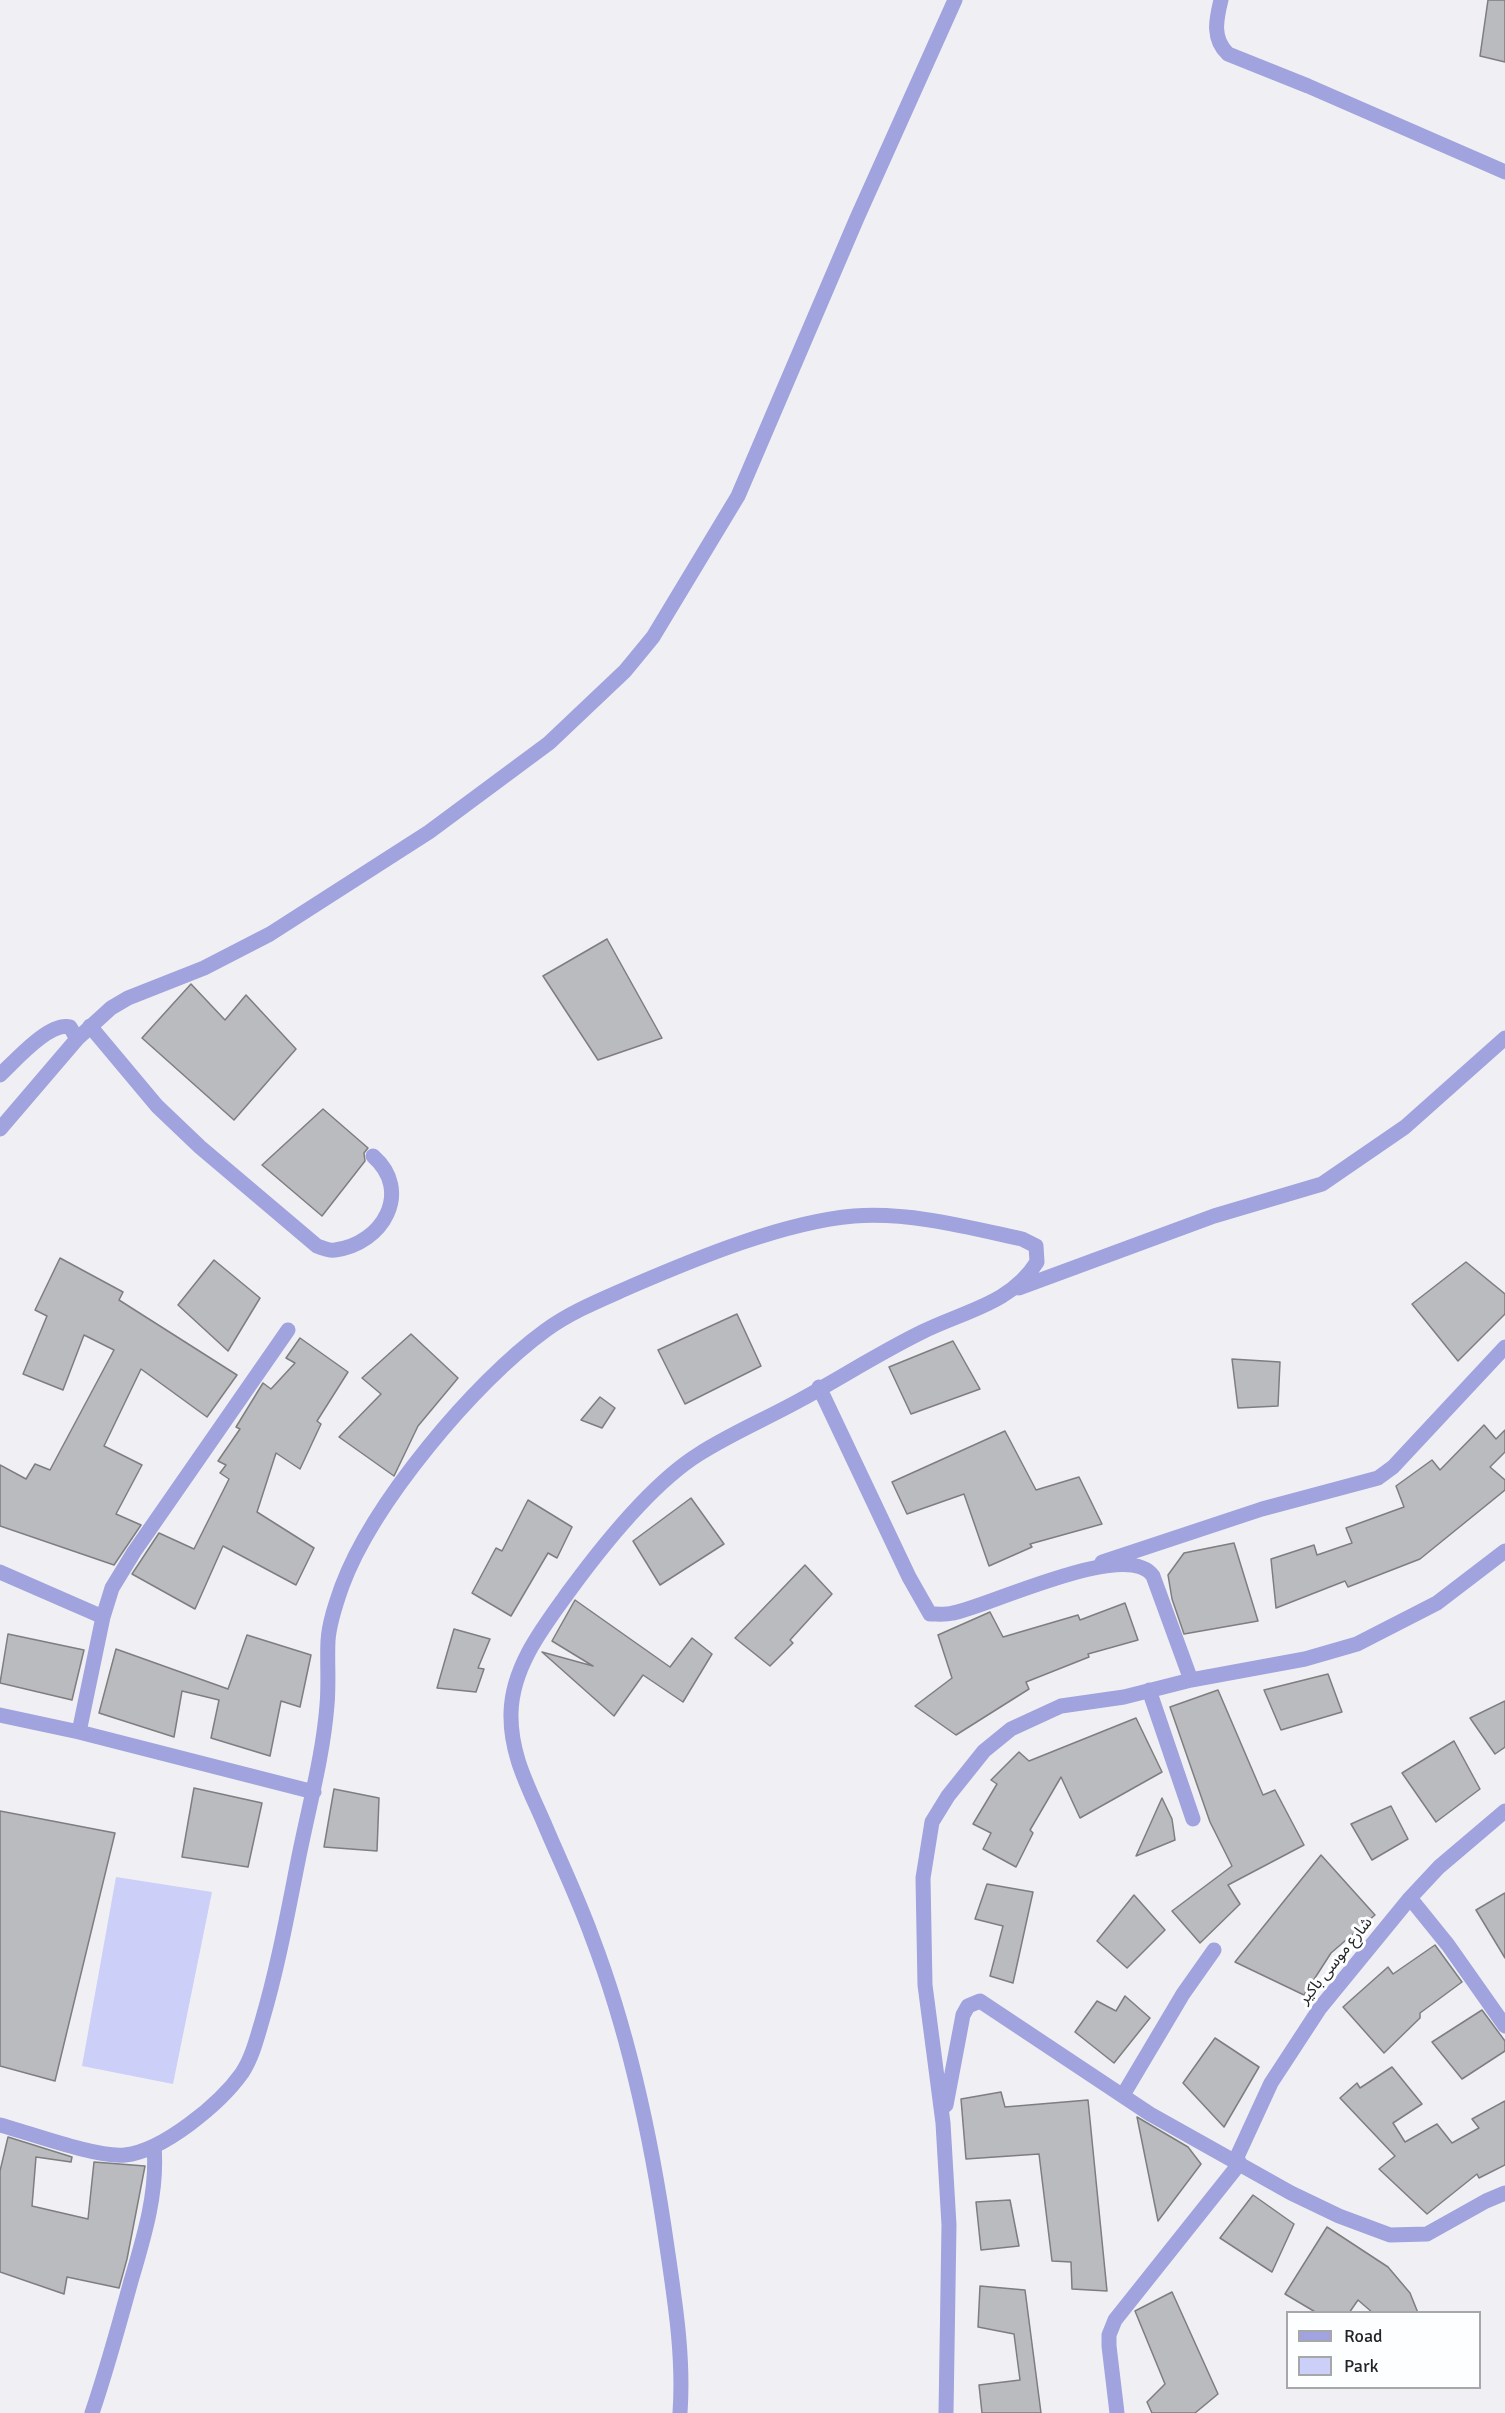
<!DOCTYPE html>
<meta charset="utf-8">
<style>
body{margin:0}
#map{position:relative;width:1505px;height:2413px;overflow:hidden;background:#f0f0f4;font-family:Signika,sans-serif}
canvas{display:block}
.legend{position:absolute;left:1286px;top:2311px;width:195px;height:78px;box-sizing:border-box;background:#fdfeff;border:2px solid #a6a7a8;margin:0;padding:8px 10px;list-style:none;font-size:18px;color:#242425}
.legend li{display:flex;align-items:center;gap:12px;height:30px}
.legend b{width:30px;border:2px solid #a6a7a8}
</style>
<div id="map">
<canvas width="1505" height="2413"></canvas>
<ul class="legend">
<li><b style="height:8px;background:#a0a3dd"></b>Road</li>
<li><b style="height:16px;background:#cccff8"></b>Park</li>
</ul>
</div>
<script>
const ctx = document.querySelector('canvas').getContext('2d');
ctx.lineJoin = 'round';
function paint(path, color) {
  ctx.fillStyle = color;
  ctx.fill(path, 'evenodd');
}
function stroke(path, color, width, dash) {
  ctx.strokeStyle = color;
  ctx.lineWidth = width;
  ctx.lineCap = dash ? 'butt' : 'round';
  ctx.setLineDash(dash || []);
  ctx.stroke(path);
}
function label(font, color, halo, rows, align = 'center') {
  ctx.font = font + ' Signika,"Noto Sans Arabic",sans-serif';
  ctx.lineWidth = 6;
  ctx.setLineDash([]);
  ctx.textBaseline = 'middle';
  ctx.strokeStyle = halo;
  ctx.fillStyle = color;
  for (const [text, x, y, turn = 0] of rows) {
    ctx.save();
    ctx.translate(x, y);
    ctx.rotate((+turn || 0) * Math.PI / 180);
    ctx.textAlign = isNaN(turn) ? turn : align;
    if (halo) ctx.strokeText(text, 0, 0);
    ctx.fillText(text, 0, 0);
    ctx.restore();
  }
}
const green = new Path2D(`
 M116,1877l96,15 -39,192 -91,-18z`);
const building = new Path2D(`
 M1488,0h17v62l-25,-6z
 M607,939l55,99 -64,22 -55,-84z
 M191,984l34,36 21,-25 50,54 -62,71 -92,-82z
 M323,1109l45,39 -4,5 1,8 -43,55 -60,-51z
 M60,1258l63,34 -4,8 118,75 -30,42 -66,-48 -37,77 38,19 -26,49 25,11 -27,40 -114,-39v-61l26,14 9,-15 15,6 64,-120 -30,-15 -21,55 -40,-16 24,-58 -12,-6z
 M214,1260l46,38 -32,53 -50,-46z
 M1466,1262l39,32v20l-47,47 -46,-57z
 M737,1314l24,52 -76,38 -27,-54z
 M411,1334l47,44 -40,48 -24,50 -55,-39 42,-43 -19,-16z
 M300,1338l48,34 -31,49 4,3 -21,45 -24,-16 -19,59 57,36 -18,37 -73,-39 -28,63 -63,-35 27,-41 35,16 35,-70 -9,-6 6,-8 -8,-4 22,-32 -4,-2 27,-44 8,6 24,-26 -9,-5z
 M953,1341l27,48 -69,25 -22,-47z
 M1232,1359l48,3 -2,44 -40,2z
 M600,1397l15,11 -13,20 -21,-8z
 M1484,1425l12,14 9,-9v22l-15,15 15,13v10l-85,69 -72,28 -3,-6 -69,27 -5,-49 43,-14 3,10 35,-12 -6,-15 58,-21 -8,-21 36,-26 8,10z
 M1005,1431l31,59 43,-13 23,47 -72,20 2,3 -43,19 -25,-72 -57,20 -15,-32z
 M691,1498l33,46 -64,41 -27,-44z
 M528,1500l44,27 -15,31 -9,-5 -37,63 -39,-23 24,-45 6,3z
 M1234,1543l24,78 -74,13 -12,-35 -4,-24 16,-22z
 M805,1565l27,29 -42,46 3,3 -23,23 -35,-28z
 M575,1600l95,67 22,-29 20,16 -29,48 -40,-27 -29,41 -72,-64 51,14 -41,-25z
 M1125,1603l13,37 -50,14 1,3 -63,25 3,7 -73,46 -41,-29 37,-28 -14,-43 52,-23 13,25 75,-22 2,5z
 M454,1629l36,10 -12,29 6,1 -8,23 -39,-4z
 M8,1634l76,16 -12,50 -72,-17z
 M247,1635l64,20 -11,52 -19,-6 -11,55 -59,-18 8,-38 -37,-9 -8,46 -75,-24 17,-64 112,40z
 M1328,1674l14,38 -61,18 -17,-40z
 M1218,1690l45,105 12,-5 29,55 -76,40 12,19 -40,39 -28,-32 60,-45 -22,-44 -40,-115z
 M1505,1701v46l-10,7 -25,-36z
 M1136,1718l26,54 -82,46 -19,-41 -31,53 3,3 -17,34 -33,-18 8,-16 -18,-9 24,-40 -6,-4 28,-28 10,9z
 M1454,1741l26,48 -44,33 -34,-49z
 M194,1788l68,15 -14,64 -66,-10z
 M334,1789l45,9 -2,53 -53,-4z
 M1162,1798l10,21 3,21 -39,16z
 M1391,1806l17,33 -36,21 -21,-36z
 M0,1811l115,22 -60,248 -55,-15z
 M1321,1855l54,60 -44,38 -27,42 -69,-33z
 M987,1884l46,8 -20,91 -23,-7 13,-50 -28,-7z
 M1505,1893v65l-29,-48z
 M1134,1895l31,35 -38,38 -30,-27z
 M1435,1945l27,37 -42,31v5l-36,35 -41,-46 45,-40 5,7z
 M1125,1996l25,22 -36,45 -39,-31 22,-31 19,10z
 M1482,2010l23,31v10l-43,28 -30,-37z
 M1215,2038l44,29 -35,60 -41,-44z
 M1392,2067l30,37 -29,19 12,19 32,-18 15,19 27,-15 -7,-9 33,-18v64l-26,13 -2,-4 -50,40 -48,-45 16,-13 -55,-58 17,-15 3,5z
 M1001,2092l4,15 83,-7 19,191 -35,-2 -1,-27 -19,-1 -13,-107 -73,5 -5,-60z
 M1137,2117l51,30 13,17 -43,57z
 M8,2137l64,20 -1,5 -35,-5 -4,49 56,13 6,-57 51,4 -18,93 -8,29 -52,-11 -3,17 -64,-22v-101z
 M1253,2195l41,29 -22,48 -52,-34z
 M1010,2200l9,46 -38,4 -5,-48z
 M1327,2227l61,40 22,26 8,20h-45l-15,-13 -9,13h-32l-32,-19z
 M980,2286l45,4 16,123h-59l-3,-28 41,-5 -6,-46 -36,-7z
 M1172,2292l46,102 -23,19h-43l-5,-11 18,-18 -30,-73z`);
const minor = new Path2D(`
 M1221,0c-5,20 -9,39 7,54l80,32 197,86
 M90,1026l67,80 43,41 117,99c5,2 13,5 18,4 48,-6 78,-59 38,-94
 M0,1075c15,-14 50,-54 70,-48l7,12
 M0,1129l77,-90 34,-31 17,-10 76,-30 66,-34 159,-102 120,-89 76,-72 28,-34 85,-141 119,-278 98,-218
 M1019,1288l195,-72 108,-32 83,-57 100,-89
 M819,1387l90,190 21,37c7,0 15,1 23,-1 35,-6 174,-75 200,-37l38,104
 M1102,1562l160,-53 116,-31 15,-11 112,-120
 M0,1572l103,45
 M1149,1690l44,129
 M0,1715l79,17 235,60
 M79,1732l24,-115 9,-29 22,-36 154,-222
 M1410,1898l38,47 57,81
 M1123,2095l60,-101 31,-44
 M946,2105l17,-90 5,-9 12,-5 170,113 141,79 48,23 51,19 37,-1 59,-33 19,-8
 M0,2125c30,8 97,33 125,30 38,-4 95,-51 117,-82 10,-15 15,-35 20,-52 16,-54 26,-110 37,-165 10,-50 24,-100 28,-151 2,-21 0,-43 1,-64 1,-18 8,-38 14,-55 31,-83 132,-204 204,-256 26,-19 57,-31 86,-44 65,-28 152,-64 222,-70 57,-4 113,11 168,23l14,7 1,16c-26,42 -73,49 -115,70 -41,20 -80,45 -120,67 -34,19 -70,34 -103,55 -48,30 -96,91 -129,136 -26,36 -58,76 -59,123 -1,41 17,73 33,110 16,38 34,75 48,114 38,99 60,204 75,310 8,55 17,110 13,166
 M1240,2163l-4,-4 35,-76 49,-75 90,-110 29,-31 66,-56
 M92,2413c15,-44 27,-88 39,-132 13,-44 27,-89 23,-135
 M946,2413l3,-188 -6,-102 -18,-138 -2,-107 9,-56 16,-26 36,-45 27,-22 50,-23 63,-9 67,-17 114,-21 52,-15 80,-41 68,-52
 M1117,2413l-8,-67v-11l6,-15 125,-157`);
const streetNames = [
 ["شارع موسى باكير",1336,1961,-51]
];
paint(green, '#cccff8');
paint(building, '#babbbe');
stroke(building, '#7e7e81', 1.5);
stroke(minor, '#a0a3dd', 15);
label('16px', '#242425', '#fdfeff', streetNames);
</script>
